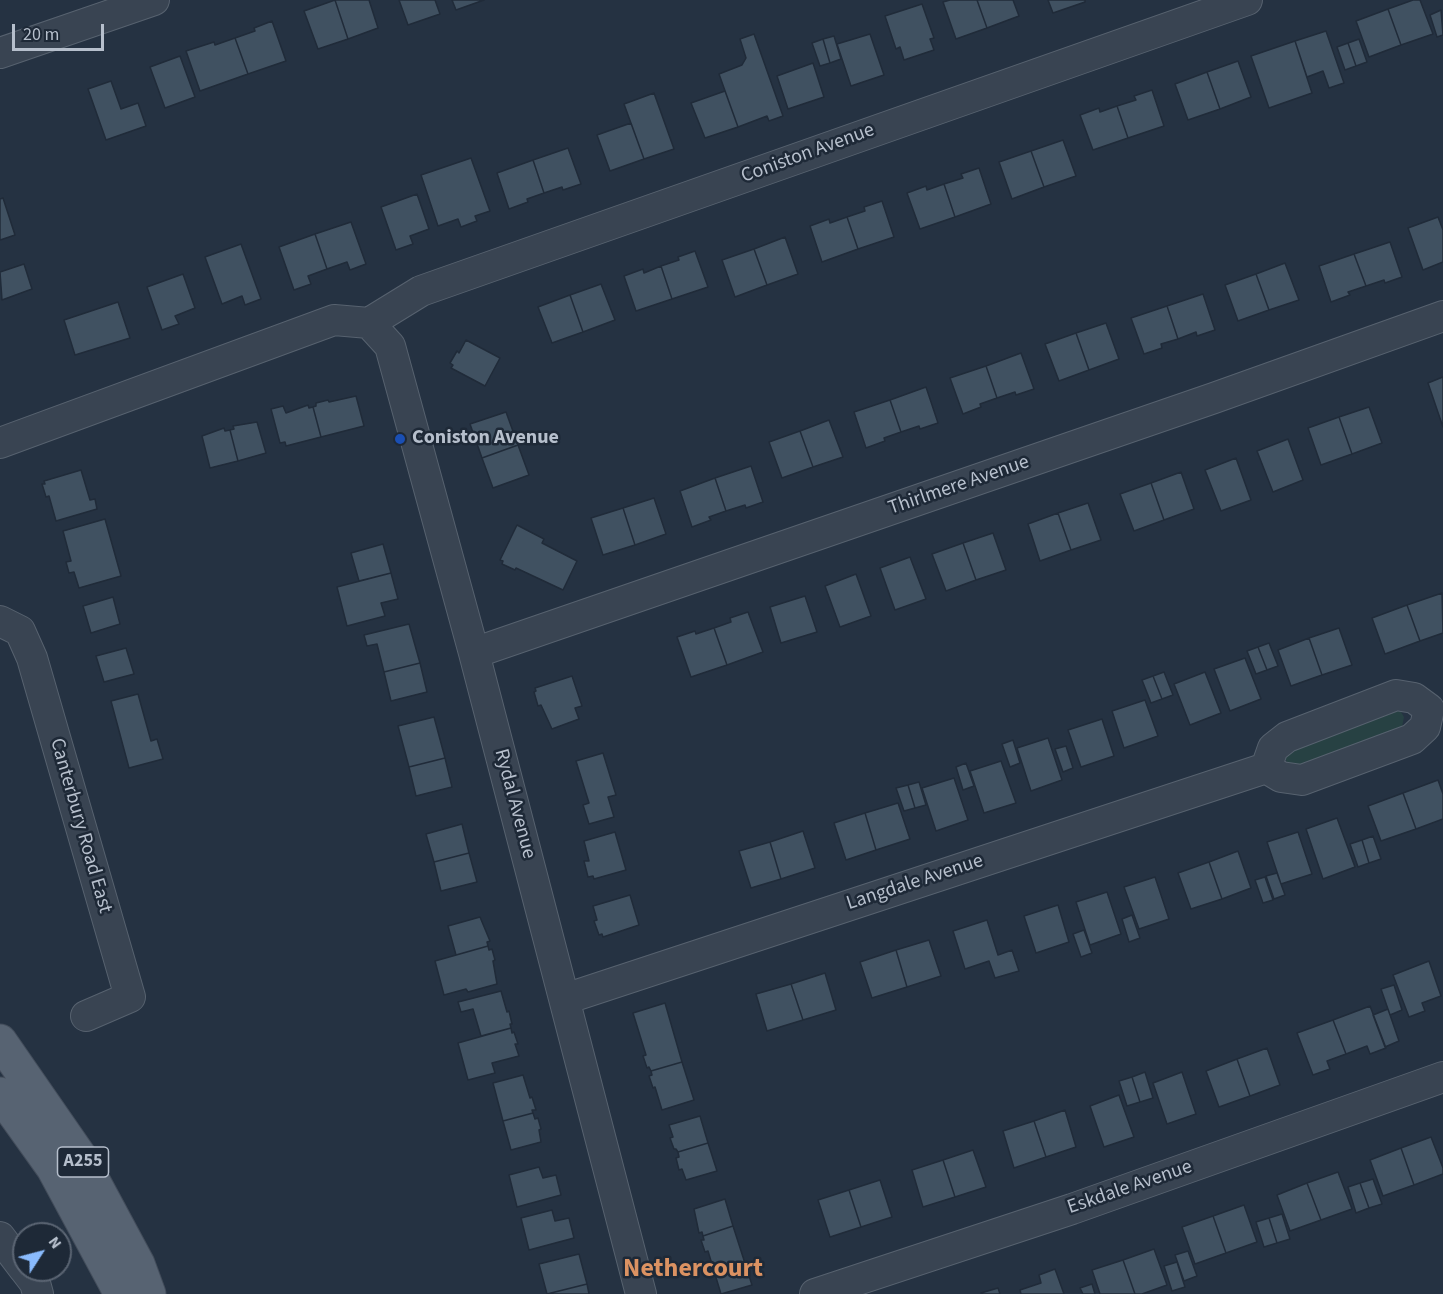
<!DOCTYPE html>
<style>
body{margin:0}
#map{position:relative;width:1443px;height:1294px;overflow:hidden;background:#253242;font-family:"Source Sans 3",sans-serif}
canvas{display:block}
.north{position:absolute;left:12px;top:1222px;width:60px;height:60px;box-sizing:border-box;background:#1e2937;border:2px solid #5b6573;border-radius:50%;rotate:54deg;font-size:16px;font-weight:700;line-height:24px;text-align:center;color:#b6bfcc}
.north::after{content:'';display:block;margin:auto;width:21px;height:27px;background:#8abbfd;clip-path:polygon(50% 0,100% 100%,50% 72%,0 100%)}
.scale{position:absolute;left:12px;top:24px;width:92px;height:27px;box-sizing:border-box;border:3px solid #b6bfcc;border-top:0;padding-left:8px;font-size:18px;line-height:21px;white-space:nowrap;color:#b6bfcc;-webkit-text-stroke:4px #1e2937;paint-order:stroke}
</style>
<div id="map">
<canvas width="1443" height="1294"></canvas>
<div class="north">N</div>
<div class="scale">20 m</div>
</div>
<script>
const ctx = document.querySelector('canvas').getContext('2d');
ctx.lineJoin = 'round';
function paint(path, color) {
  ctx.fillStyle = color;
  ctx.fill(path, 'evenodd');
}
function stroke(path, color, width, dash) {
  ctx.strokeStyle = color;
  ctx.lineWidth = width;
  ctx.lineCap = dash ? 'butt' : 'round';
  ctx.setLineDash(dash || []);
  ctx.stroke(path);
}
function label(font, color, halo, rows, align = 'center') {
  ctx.font = font + ' "Source Sans 3",sans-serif';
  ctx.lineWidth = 5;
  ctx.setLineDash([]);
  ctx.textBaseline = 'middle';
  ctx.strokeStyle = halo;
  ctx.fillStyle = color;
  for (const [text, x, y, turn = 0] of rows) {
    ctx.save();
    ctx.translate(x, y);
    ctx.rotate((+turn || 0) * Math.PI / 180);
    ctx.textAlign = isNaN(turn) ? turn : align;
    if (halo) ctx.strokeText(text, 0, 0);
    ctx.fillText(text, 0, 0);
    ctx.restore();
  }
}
const green = new Path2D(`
 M1396,710l5,2 3,5 -2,10 -105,41c-9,-3 -11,-4 -12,-14z`);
const building = new Path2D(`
 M335,0l13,39 -30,10 -14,-38z
 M335,0h34l9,28 -30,11z
 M399,0h36l5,14 -32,11z
 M452,0h32l-28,10z
 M950,0h27l10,28 -31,11 -13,-37z
 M977,0h36l6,16 -32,12z
 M1048,0h37v2l-32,11z
 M1413,0h7l13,34 -32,11 -13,-36z
 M922,4l12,34 -4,1 4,11 -30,10 -4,-13 -4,2 -11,-33z
 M1388,9l13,36 -32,12 -13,-36z
 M1441,10l2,25 -6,2 -7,-22z
 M272,21l14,40 -38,13 -13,-36 20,-7 -1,-3z
 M1326,31l18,52 -15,5 -6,-17 -16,6 -12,-36z
 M754,34l29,82 -14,5 -2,-5 -29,11 -19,-53 23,-9 4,-7 -6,-19z
 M870,34l14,41 -33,11 -14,-42z
 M834,36l7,23 -11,4 -7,-24z
 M235,38l13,36 -48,17 -14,-40 28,-9 1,3z
 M823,39l7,24 -10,3 -8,-23z
 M1359,39l8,23 -11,4 -8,-23z
 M1295,41l17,52 -43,15 -18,-52z
 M1348,43l8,23 -11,4 -8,-23z
 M180,56l15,41 -30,11 -15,-41z
 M1238,61l13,36 -31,12 -13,-37z
 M813,63l11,34 -36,12 -11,-33z
 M1207,72l13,37 -32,11 -13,-36z
 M111,81l10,28 17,-6 8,23 -40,14 -18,-51z
 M1152,90l12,36 -36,12 -11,-32 19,-6 -2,-4z
 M725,91l13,36 -33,11 -14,-35z
 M654,93l20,56 -30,10 -20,-55z
 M1117,106l11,32 -35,12 -13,-35 19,-7 1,4z
 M631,123l13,36 -34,12 -13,-36z
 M1063,140l13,36 -32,11 -13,-36z
 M568,148l13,36 -18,6 -1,-3 -18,6 -11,-33z
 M1031,151l13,36 -32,12 -13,-37z
 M471,158l19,53 -15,5 2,5 -16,6 -3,-8 -20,7 -17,-51z
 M533,160l11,33 -17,6 1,3 -19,7 -12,-36z
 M979,168l12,36 -36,13 -11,-33 19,-6 -2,-4z
 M944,184l11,33 -35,12 -13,-36 19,-7 1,4z
 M417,194l12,35 -19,7 3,8 -17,6 -15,-43z
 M3,198l12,37 -15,5v-41z
 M882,201l12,36 -36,12 -11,-32 18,-6 -1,-4z
 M847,217l11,32 -36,13 -12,-36 19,-7 1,4z
 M1438,217l5,13v32l-20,8 -15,-42z
 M351,222l15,42 -16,6 -3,-8 -20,7 -12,-35z
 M315,234l12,35 -19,7 3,8 -17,6 -15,-43z
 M785,237l13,37 -31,11 -13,-36z
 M1390,242l12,35 -17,6 -1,-3 -18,6 -12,-32z
 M241,244l20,55 -16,6 -3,-9 -20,8 -17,-47z
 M754,249l13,36 -32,12 -13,-37z
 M695,251l13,36 -36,12 -11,-33 18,-6 -1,-3z
 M1354,254l12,32 -18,6 2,3 -19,7 -12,-36z
 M1285,263l14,37 -30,10 -13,-36z
 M24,264l8,25 -30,11 -2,-28z
 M661,266l11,33 -36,12 -12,-35 19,-7 1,4z
 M183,274l12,34 -20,8 4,8 -17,6 -15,-43z
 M1256,274l13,36 -31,11 -13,-36z
 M601,284l14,36 -32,12 -13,-37z
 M1203,294l12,36 -18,6 -1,-4 -18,7 -11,-33z
 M570,295l13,37 -31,11 -14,-36z
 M118,302l12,36 -55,17 -11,-35z
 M1167,306l11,33 -17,5 1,4 -18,6 -13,-36z
 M1106,323l13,36 -30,11 -13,-37z
 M1076,333l13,37 -30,11 -14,-37z
 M466,340l34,18 -15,28 -34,-18 2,-3 -3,-2 7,-12 2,2z
 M1021,353l13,36 -18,6 -1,-3 -18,6 -11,-32z
 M986,366l11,32 -17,6 1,3 -18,7 -13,-36z
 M1443,377v50l-15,-44z
 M926,387l12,36 -18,6 -1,-3 -18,6 -11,-32z
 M356,396l8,30 -43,11 -8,-30 3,-1v-3l12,-3 1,2z
 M890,400l11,32 -17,6 1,3 -19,7 -12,-36z
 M308,405l1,3 4,-1 8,30 -35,9 -1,-4 -5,1 -9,-34 12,-3 3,7z
 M1369,407l13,36 -30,11 -13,-37z
 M506,412l12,33 -36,13 -12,-34z
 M1339,417l13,37 -31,11 -13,-37z
 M829,420l14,37 -30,10 -13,-36z
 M257,422l9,31 -28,8 -8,-31 4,-1 -1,-3z
 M224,428l1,3 5,-1 8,31 -28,7 -8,-32z
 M800,431l13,36 -31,11 -13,-36z
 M1288,439l15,41 -30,12 -16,-41z
 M518,445l11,30 -36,13 -11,-30z
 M1236,458l15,42 -30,11 -16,-41z
 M751,466l12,36 -17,6 -1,-3 -19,6 -11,-33z
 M81,470l9,30 5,-1 2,10 -41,12 -7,-25 -3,1 -4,-13h3l-1,-3z
 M1181,472l13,37 -30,11 -13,-37z
 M715,478l11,33 -17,6 2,3 -19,7 -12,-36z
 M1151,483l13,37 -30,11 -14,-37z
 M654,498l12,36 -31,11 -12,-37z
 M1088,503l13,37 -30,10 -13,-37z
 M623,508l12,37 -32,10 -12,-37z
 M1058,513l13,37 -31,11 -12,-37z
 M105,519l16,57 -42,12 -5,-16 -5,1 -3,-11 5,-1 -8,-30z
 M517,525l27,14 -2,4 35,18 -14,29 -47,-22 -1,2 -13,-6 1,-3 -3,-1z
 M993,533l13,37 -30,10 -13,-37z
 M963,543l13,37 -30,11 -14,-37z
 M383,544l8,29 -32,8 -8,-28z
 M910,557l16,42 -31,11 -15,-42z
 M391,573l7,26 -17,4 4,13 -38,10 -10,-39z
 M856,574l15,42 -31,11 -15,-41z
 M1442,593l1,40 -23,8 -13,-36z
 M805,596l12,36 -36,11 -11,-36z
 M113,597l7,27 -29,9 -8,-27z
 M1407,605l13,36 -35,13 -13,-36z
 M748,612l15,40 -36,13 -13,-37 17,-6 -1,-4z
 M409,624l11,39 -36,9 -7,-28 -10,2 -3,-11z
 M714,628l13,37 -36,12 -14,-40 18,-6 1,3z
 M1339,628l13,37 -30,10 -13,-37z
 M1309,638l13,37 -31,11 -13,-36z
 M1269,643l9,23 -11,4 -9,-23z
 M1258,647l9,23 -11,4 -9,-23z
 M126,648l8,26 -30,8 -8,-26z
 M1245,658l16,41 -31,12 -16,-42z
 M420,663l7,29 -36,9 -7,-29z
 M1164,672l9,23 -11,4 -9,-23z
 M1205,672l16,41 -31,12 -16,-41z
 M572,676l10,30 -7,2 4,11 -27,10 -11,-24 -3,1 -4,-14 2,-1 -1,-3z
 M1153,676l9,23 -11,4 -9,-23z
 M138,694l13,47 6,-2 6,20 -34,9 -18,-67z
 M1145,700l13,36 -34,12 -12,-37z
 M434,717l11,41 -36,9 -11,-41z
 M1102,719l12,37 -33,11 -13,-37z
 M1048,738l14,42 -31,11 -14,-43z
 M1013,740l7,23 -10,4 -8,-23z
 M1066,746l7,22 -10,4 -8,-23z
 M603,753l13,42 -8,2 6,20 -25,7 -6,-19 6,-2 -13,-42z
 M445,758l7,29 -36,9 -7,-29z
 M1001,761l15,42 -32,10 -14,-42z
 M966,763l8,23 -11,4 -7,-23z
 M954,778l14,42 -32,11 -14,-43z
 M1438,780l5,14v25l-27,10 -13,-36z
 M919,782l7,23 -11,3 -7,-23z
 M908,785l7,23 -11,3 -8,-23z
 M1403,793l13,36 -35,12 -13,-35z
 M898,803l12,36 -34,11 -11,-37z
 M865,813l11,37 -30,10 -12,-37z
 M1337,818l18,49 -32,12 -17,-50z
 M462,824l7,29 -35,9 -8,-28z
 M803,831l12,37 -34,11 -11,-37z
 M615,832l11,38 -32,9 -1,-3 -5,1 -4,-16h5l-5,-20z
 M1298,832l14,42 -31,10 -14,-42z
 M1373,836l8,23 -12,4 -7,-23z
 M1362,840l7,23 -11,4 -8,-23z
 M770,842l11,37 -30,9 -12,-37z
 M1238,851l13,37 -29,11 -13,-37z
 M469,853l8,29 -36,9 -7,-29z
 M1209,862l13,37 -31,10 -13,-36z
 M1277,873l8,22 -11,4 -8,-23z
 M1155,877l14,42 -30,10 -15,-42z
 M1265,877l8,23 -10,3 -8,-23z
 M1107,892l14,42 -31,11 -14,-43z
 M630,895l9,30 -36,12 -1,-3 -3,1 -5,-14 3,-1 -4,-14z
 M1058,905l11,37 -33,11 -12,-37z
 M1132,915l8,23 -11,4 -7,-23z
 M480,917l10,24 -3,1 1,4 -32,9 -8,-29z
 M987,920l11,35 14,-5 7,21 -24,7 -6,-17 -24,8 -12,-38z
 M1084,930l8,23 -11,4 -8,-23z
 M929,940l12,36 -34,11 -11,-37z
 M488,946l1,4 3,-1 3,11 -2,1 4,23 -29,8 -2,-3 -22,6 -9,-34z
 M896,950l11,37 -35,11 -12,-36z
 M1429,961l12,35 -19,7 3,8 -16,6 -16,-42z
 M825,973l11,37 -33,10 -12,-36z
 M791,984l12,36 -36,11 -11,-37z
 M1394,985l8,25 -12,5 -9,-26z
 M501,991l6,21 2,-1 3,13h-2l1,4 -30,8 -8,-27 -12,3 -3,-10z
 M665,1003l17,59 -31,9 -2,-4 -2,1 -4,-12 3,-1 -13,-42z
 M1370,1006l16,42 -16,6 -3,-8 -21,8 -13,-34z
 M1388,1009l11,32 -14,6 -12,-32z
 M1333,1020l13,34 -19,7 3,8 -17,6 -16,-42z
 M511,1028l1,5 2,-1 4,12h-3l4,12 -27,7 3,10 -27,7 -10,-37z
 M1267,1048l13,37 -30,11 -13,-37z
 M1237,1059l13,37 -31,11 -13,-36z
 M682,1062l12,38 -32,10 -7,-23 -2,1 -4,-12 3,-1 -1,-4z
 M1145,1072l8,26 -13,4 -8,-25z
 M1182,1072l14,42 -29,10 -14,-41z
 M523,1075l7,23 2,-1 4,13h-4l1,3 -30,8 -10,-38z
 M1132,1077l8,25 -13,4 -8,-25z
 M1119,1095l15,42 -30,10 -14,-41z
 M1065,1110l11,37 -30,10 -12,-36z
 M533,1113l2,6 3,-1 3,11 -2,1 2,12 -30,8 -8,-29z
 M700,1116l8,27 -30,9 -2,-3h-2l-4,-11 3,-1 -4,-12z
 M1034,1121l12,36 -32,11 -11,-37z
 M1431,1137l12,31v6l-29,11 -13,-37z
 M708,1143l9,28 -31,9 -4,-11 -3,1 -3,-12 3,-1 -1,-5z
 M1401,1148l13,37 -31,11 -13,-36z
 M973,1150l13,37 -31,10 -12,-37z
 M943,1160l12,37 -32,10 -11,-37z
 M539,1167l4,11 13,-3 5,20 -44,12 -8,-32z
 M1338,1172l14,37 -31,11 -14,-37z
 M1373,1179l9,25 -13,4 -9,-25z
 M880,1180l12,37 -31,10 -12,-37z
 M1307,1183l14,37 -31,11 -13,-36z
 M1360,1183l9,25 -13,5 -8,-26z
 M849,1190l12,37 -31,10 -12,-37z
 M725,1199l8,27 -30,10 -1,-4 -3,1 -5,-24z
 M1244,1205l13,37 -31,11 -13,-37z
 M552,1210l3,11 14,-3 5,20 -45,12 -8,-32z
 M1282,1214l8,25 -13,4 -8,-25z
 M1213,1216l13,37 -31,11 -13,-37z
 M1269,1218l8,25 -13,4 -8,-25z
 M733,1226l19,59 -31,9 -13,-43 -3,1 -4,-12h3l-1,-4z
 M1154,1249l13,36 -25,9h-7l-12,-34z
 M1188,1251l9,25 -13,5 -9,-26z
 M579,1254l8,30 -40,10 -8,-30z
 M1123,1260l12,34h-35l-8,-24z
 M1177,1262l8,25 -13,4 -8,-25z
 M1055,1269l9,25h-43l-1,-4 21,-7 -2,-8z
 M587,1284l2,10h-42z
 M1092,1284l3,10h-12l-3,-6z
 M998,1288l2,6h-18l-1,-1z`);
const street = new Path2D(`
 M0,53l154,-53
 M369,323l21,23 84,307 167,641
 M0,443l334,-123 35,3 52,-32 826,-291
 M0,621l20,10 12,27 98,339 -44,19
 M474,653l740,-255 229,-82
 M1396,695l18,3 15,11 -4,18 -13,12 -110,41 -21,-3 -15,-9 7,-20 14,-11z
 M565,999l701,-231
 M0,1237l24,32
 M25,1270l10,13 3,11
 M815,1294l257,-85 371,-132`);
const primary = new Path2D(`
 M0,1041l81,117 57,106 11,30
 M0,1094l53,74 68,126`);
const markers = [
 [400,439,6,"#1a4fb4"]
];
const shields = [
 [83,1162,51]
];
const shieldNames = [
 ["A255",83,1162]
];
const streetNames = [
 ["Coniston Avenue",808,154,-20],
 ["Thirlmere Avenue",959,486,-19],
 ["Rydal Avenue",514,804,75],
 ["Canterbury Road East",80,826,74],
 ["Langdale Avenue",915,883,-18],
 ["Eskdale Avenue",1130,1188,-19]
];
const poiNames = [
 ["Coniston Avenue",412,439]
];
const districtNames = [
 ["Nethercourt",693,1270]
];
paint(green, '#274143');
paint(building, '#405161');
stroke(building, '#202b39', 1.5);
stroke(street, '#57626f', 32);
stroke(primary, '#434d5b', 35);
stroke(street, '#394452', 30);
stroke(primary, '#576372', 33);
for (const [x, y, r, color] of markers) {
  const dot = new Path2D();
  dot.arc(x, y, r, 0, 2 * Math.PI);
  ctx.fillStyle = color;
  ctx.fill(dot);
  stroke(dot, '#1e2937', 2);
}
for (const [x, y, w] of shields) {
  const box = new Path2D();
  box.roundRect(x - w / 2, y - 15, w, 30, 4.5);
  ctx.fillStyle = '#1e2937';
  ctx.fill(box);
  stroke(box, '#b6bfcc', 1.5);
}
label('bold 18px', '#b6bfcc', null, shieldNames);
label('20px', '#b6bfcc', '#1e2937', streetNames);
label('bold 20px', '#b6bfcc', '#1e2937', poiNames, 'left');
label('bold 26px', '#db9262', '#1e2937', districtNames);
</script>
